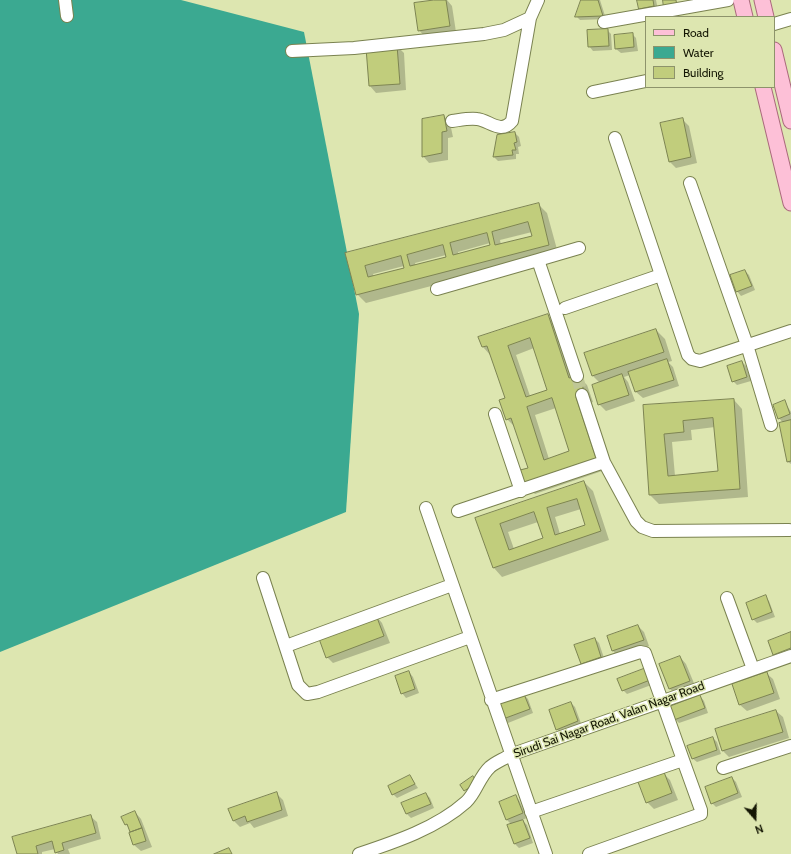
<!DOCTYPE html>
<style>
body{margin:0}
#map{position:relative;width:791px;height:854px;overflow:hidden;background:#dde6b0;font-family:Cabin,sans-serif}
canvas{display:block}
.legend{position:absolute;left:645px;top:16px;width:130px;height:72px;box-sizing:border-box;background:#dde6b0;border:1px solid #8d936b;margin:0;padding:5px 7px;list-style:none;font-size:12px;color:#141603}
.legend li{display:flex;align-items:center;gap:8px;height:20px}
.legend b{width:20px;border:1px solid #8d936b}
.north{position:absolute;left:735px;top:798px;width:40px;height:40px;-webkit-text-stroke:3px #dde6b0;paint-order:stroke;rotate:160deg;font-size:11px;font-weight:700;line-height:16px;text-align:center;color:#141603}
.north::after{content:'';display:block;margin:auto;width:14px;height:18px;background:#141603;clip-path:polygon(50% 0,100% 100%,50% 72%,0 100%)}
</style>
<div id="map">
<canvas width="791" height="854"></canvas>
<ul class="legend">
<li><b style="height:5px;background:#fdc0d7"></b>Road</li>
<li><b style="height:11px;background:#3ba991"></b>Water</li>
<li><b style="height:11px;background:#c1cd7c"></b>Building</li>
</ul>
<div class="north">N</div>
</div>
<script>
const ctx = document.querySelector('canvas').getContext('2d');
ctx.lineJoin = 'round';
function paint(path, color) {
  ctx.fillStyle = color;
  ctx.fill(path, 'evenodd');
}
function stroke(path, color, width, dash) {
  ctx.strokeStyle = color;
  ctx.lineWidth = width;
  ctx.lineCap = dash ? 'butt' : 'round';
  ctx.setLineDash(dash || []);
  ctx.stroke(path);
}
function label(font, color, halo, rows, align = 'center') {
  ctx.font = font + ' Cabin,sans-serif';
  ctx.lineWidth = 3;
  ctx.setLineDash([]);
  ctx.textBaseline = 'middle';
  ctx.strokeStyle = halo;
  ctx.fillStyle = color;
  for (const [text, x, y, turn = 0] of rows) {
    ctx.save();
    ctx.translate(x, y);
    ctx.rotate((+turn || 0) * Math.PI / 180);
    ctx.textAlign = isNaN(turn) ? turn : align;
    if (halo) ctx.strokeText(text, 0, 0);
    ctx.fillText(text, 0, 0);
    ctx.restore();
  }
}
const water = new Path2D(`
 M0,0h181l123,32 55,282 -13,198 -346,140z`);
const shadow = new Path2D(`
 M441,0h6l5,6 4,26 -31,5 -6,-7z
 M582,0h18l6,19 -26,1 -4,-4z
 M639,0h17l2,10 -14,3 -4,-5z
 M607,30l4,4 1,16 -19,1 -4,-5z
 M632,34l4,4 2,13 -17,2 -5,-4 -1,-13z
 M397,46l7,7 2,37 -30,3 -6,-7 -3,-37z
 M444,116l6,7 3,14 -5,1v22l-19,3 -6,-7z
 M683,120l6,6 8,37 -21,5 -7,-7z
 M515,133l4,4 2,9 -3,1 1,7h-3v5l-18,2 -4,-4z
 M538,204l9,9 11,40 -192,50 -9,-9 -11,-40zM532,232l1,4 -32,9 -1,-5zM490,243l1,3 -32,9 -1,-3zM446,255l1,3 -31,8 -1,-3zM404,266l1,2 -31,9 -1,-3z
 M745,271l4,4 6,15 -14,6 -4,-5z
 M547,315l9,9 22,52 9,9 6,17 -9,4 21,64 -70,24 -9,-9 3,-17 -13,-40 -9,-9 -1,-20 -15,-43 -8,-9 -3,-9zM534,348l15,42 -19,6 -14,-41zM556,408l14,44 -21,7 -14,-44z
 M656,330l9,9 7,22 -4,1 5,5 6,19 -36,12 -7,-6 -6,-17 -6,2 4,5 7,19 -29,10 -7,-7 1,-21 -7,-7 -7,-22z
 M742,362l4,4 5,15 -14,4 -4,-4z
 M734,400l8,9 6,88 -89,7 -9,-9 -6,-89zM715,427l4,45 -44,4 -3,-34 20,-2 -1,-10z
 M784,401l7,11v52l-3,-2 -5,-39 -4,-5z
 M584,482l9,9 16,49 -107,37 -8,-9 -17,-49zM581,509l6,17 -27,8 -5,-17zM538,522l6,17 -30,10 -6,-17z
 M765,597l4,4 6,16 -18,6 -4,-4z
 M376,616l6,7 8,20 -57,20 -6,-6z
 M638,626l6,6 5,14 -30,11 -6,-6z
 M791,633v24l-11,4 -6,-7z
 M595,639l4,4 6,18 -19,7 -4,-4z
 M680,657l6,7 10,24 -20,7 -6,-6z
 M646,669l8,15 -27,10 -4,-4z
 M409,672l4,5 6,16 -13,5 -4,-5z
 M766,673l7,6 7,20 -33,12 -7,-6 -7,-20z
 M524,695l4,4 5,14 -25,10 -5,-4z
 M700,696l4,5 4,12 -29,10 -4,-4z
 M571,703l4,4 7,19 -21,7 -5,-4z
 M776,711l7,6 6,21 -60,19 -6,-6 -7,-21z
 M713,738l4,4 4,12 -24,8 -5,-4z
 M663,773l7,7 8,20 -24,9 -7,-7z
 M410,776l8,12 -21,10 -4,-4z
 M732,778l4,4 6,15 -26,10 -4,-4z
 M276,793l7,7 5,16 -34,12 -4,-5 -10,4 -7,-7z
 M426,794l4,4 4,10 -23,10 -5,-5z
 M515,796l4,4 8,18 -5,2 5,5 6,18 -14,5 -5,-5 -2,-18 -5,-5 -7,-18z
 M135,812l6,7 11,28 -11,4 -7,-6 -4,-17 -5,-4z
 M90,816l7,6 4,17 -33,10 2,5h-12l-3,-5 -13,3v2h-24z`);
const building = new Path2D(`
 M434,0h12l4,26 -32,5 -4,-28z
 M581,0h17l5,16 -28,1z
 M637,0h16l1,6 -15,3z
 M663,0h13l1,6 -13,2z
 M608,29l1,17 -21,1 -1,-17z
 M633,33l1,14 -19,2 -1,-14z
 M397,45l3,39 -31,2 -3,-38z
 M444,115l3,16 -5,1v21l-20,4v-38z
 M683,118l8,39 -22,5 -9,-39z
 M515,132l2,10 -3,1 2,7h-4l1,5 -20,2 4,-22z
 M539,203l10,42 -193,50 -11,-42zM528,222l4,14 -37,9 -3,-13zM487,233l3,12 -37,10 -3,-12zM443,245l3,12 -36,9 -3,-11zM401,256l3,12 -36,9 -3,-11z
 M745,270l7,16 -16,6 -6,-17z
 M548,314l21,64 10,-3 6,19 -9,3 21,64 -72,25 -5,-16 8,-2 -17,-50 -5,2 -7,-20 6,-2 -18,-52 -5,1 -4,-10zM530,338l17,52 -21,7 -18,-51zM552,398l17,53 -25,9 -17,-53z
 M656,329l8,23 -72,24 -8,-23z
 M667,359l7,21 -39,12 -7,-20z
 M742,361l5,16 -15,5 -5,-16z
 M622,374l7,21 -31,10 -6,-20z
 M734,399l6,90 -91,6 -6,-90zM713,418l5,53 -50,5 -4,-42 20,-2 -1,-11z
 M785,400l5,14 -12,5 -5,-14z
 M791,420v41l-4,1 -8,-39z
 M584,481l17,50 -108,37 -18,-50zM577,499l8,26 -30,10 -8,-27zM534,512l9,26 -34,12 -9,-26z
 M766,595l6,17 -20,8 -6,-17z
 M376,615l8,21 -58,22 -8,-22z
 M638,625l6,15 -32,11 -5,-15z
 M791,632v16l-18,7 -5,-14z
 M595,638l6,19 -20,7 -7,-19z
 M680,656l10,25 -21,8 -10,-25z
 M646,668l4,12 -28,11 -5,-12z
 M409,671l6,18 -14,5 -6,-18z
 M767,672l7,21 -35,12 -7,-21z
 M524,694l6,15 -27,10 -6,-15z
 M700,695l5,13 -31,12 -5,-13z
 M571,702l7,19 -22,9 -7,-20z
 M776,710l7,22 -61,19 -7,-22z
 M713,737l4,13 -25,9 -5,-13z
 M664,772l8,21 -26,10 -8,-21z
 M410,775l5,9 -23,11 -4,-9z
 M473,776l4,7 -13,8 -4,-6z
 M732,777l6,16 -27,11 -6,-17z
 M277,792l5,18 -35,12 -2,-6 -12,5 -5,-12z
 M426,793l5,11 -25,10 -5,-11z
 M516,795l7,18 -17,7 -7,-18z
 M135,811l7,17 -12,4 -3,-8 -2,1 -4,-8z
 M91,815l5,18 -34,10 2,7 -9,3 -3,-12 -16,5 2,8h-21l-5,-17z
 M523,820l7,18 -16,6 -7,-19z
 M142,828l4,13 -13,4 -4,-12z
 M229,848l3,6h-18z`);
const minorTunnel = new Path2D(`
 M577,376l5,19`);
const minor = new Path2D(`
 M65,0l2,16
 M604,22l124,-22
 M774,24l17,-5
 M292,51l62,-3 130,-14 20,-4 26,-12
 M593,92l53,-11
 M452,121c8,-1 17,-3 25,-2 12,1 24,16 35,2l18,-103 8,-18
 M615,138l73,217 4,4 8,2 91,-30
 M690,183l57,162 24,80
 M538,260l41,-12
 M437,289l101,-29 39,116
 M565,308l96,-33
 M582,395l22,67 32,59 6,6 11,4 136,-1
 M495,414l26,77
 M426,508l120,346
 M458,511l146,-49
 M263,578l35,107 9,9 11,-2 152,-55
 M727,598l26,71
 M286,646l166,-61
 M491,700l149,-48 5,1 38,107 -152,52
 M723,768l68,-22
 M359,854c36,-12 78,-26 107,-52 10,-9 13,-25 24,-35 6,-5 14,-8 20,-12l281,-99
 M589,854l112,-40v-4l-18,-50`);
const major = new Path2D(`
 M741,0l4,17
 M762,0l4,17
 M774,50l17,71
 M763,87l28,116`);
const streetNames = [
 ["Sirudi Sai Nagar Road, Valan Nagar Road",609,720,-20]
];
paint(water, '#3ba991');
paint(shadow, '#0003');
paint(building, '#c1cd7c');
stroke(building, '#7d8452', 1);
stroke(minorTunnel, '#bfc796', 12, [12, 6]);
stroke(minor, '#7a8250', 14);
stroke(major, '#aa697c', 17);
stroke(minor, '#fff', 12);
stroke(major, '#fdc0d7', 15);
label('12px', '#141603', '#dde6b0', streetNames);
</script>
